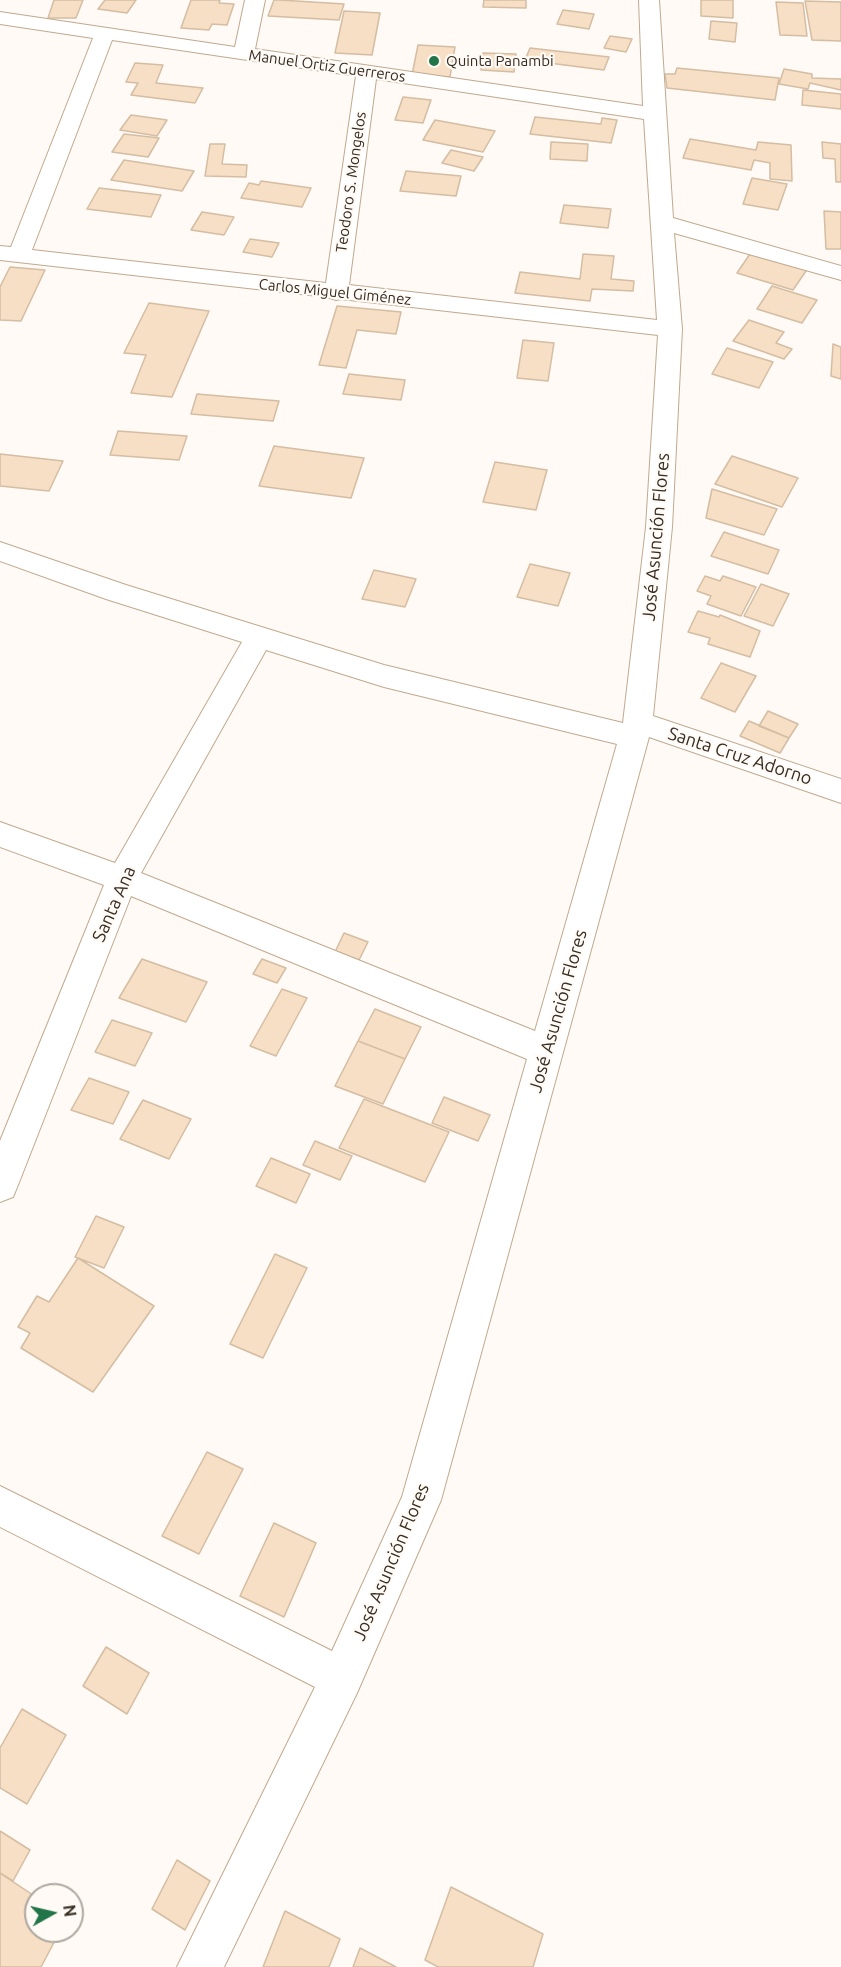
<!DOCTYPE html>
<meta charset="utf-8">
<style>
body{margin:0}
#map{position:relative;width:841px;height:1967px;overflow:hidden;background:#fffaf5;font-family:Ubuntu,sans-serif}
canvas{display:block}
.north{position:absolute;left:24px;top:1883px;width:60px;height:60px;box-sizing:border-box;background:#fffaf5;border:2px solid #aea8a1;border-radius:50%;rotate:82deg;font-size:16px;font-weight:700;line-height:24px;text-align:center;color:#352c22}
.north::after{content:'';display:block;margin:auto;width:21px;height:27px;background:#217548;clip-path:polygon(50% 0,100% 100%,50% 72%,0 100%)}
</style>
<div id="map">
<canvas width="841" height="1967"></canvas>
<div class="north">N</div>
</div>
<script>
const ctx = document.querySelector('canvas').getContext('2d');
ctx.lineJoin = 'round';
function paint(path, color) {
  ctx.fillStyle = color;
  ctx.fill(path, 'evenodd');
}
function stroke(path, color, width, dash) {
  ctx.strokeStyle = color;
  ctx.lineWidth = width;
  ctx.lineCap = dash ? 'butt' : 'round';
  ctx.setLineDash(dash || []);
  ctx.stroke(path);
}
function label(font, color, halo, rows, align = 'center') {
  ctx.font = font + ' Ubuntu,sans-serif';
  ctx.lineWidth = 4.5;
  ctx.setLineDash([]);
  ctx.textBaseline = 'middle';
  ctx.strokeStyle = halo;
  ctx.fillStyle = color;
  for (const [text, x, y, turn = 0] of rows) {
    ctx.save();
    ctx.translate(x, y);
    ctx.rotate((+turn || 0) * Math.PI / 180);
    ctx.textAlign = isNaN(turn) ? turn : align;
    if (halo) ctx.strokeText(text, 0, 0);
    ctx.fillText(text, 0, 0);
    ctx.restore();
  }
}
const building = new Path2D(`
 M54,0h29l-7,18h-28z
 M105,0h31l-9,13 -29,-4z
 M191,0h29l-1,3 15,1 -7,21 -15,-1 -3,6 -28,-2z
 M274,0h6l64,4 -5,16 -71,-4z
 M484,0h42v8l-43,-1z
 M701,0h32v18l-32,-2z
 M805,1l36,1v39l-29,-1z
 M776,2l27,1 4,33 -27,-1z
 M563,10l31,4 -5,15 -32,-5z
 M344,11l36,2 -8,42 -37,-2z
 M711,21l26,2 -2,19 -26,-3z
 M610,36l22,3 -6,13 -22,-4z
 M418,45l37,2 -5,30 -38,-2z
 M530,48l79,9 -5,13 -79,-10z
 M483,53l33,1 -2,18 -33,-2z
 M135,63l28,2 -7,18 47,5 -8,15 -64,-8 7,-12 -12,-1z
 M677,68l102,10 -4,22 -108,-12 -2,-14h10z
 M784,69l28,5v4l29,1v11l-31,-7 -2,6 -29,-5z
 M803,90l38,4v15l-39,-4z
 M403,97l28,3 -8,23 -28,-3z
 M131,115l36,5 -10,16 -37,-6z
 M535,117l66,7 1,-6 15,2 -6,23 -81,-9z
 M435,120l60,11 -12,21 -60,-12z
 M124,134l35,4 -11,19 -36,-5z
 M690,139l66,11 2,-8 33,3 1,36 -22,-2v-16l-16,-3 -3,10 -68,-12z
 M551,142l37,2 -1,17 -37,-2z
 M822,142l19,2v38h-5l-1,-23 -12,-1z
 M210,144h15l-3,20 25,1 -1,12 -41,-1z
 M451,150l32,7 -9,14 -32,-8z
 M124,160l70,11 -12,20 -71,-11z
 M406,171l55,5 -5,20 -56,-5z
 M752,178l35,6 -9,26 -35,-6z
 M261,181l50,7 -9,19 -61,-9 8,-15 10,2z
 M99,188l62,7 -10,22 -64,-8z
 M564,205l47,4 -3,19 -48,-5z
 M824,211l17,1v37h-15z
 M202,212l32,5 -10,18 -33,-5z
 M250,239l29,4 -7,14 -29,-5z
 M752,251l56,17 -15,22 -56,-17z
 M583,254l31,2 -3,23 23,2 -1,10 -41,-2 -2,12 -75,-8 5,-21 60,7z
 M10,267l35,3 -24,51 -21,-1v-33z
 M772,286l45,14 -15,23 -45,-14z
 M149,303l60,8 -37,86 -41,-4 15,-38 -22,-2z
 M337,306l64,6 -5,22 -39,-4 -11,38 -27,-3z
 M749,320l35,12 -8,11 16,6 -8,10 -51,-18z
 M523,340l31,3 -6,38 -31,-3z
 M833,344l8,3v32l-10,-3z
 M727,348l46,14 -14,26 -47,-14z
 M349,374l56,6 -4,20 -58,-6z
 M197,394l82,7 -6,20 -82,-7z
 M118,431l69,5 -8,24 -69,-5z
 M274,446l90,12 -13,40 -92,-12z
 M0,454l63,7 -14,30 -49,-5z
 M732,456l66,22 -16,29 -67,-23z
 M495,462l52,8 -11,40 -53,-8z
 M712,489l65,20 -13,26 -58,-17z
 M724,532l55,18 -11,24 -57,-18z
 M530,564l40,9 -12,33 -41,-9z
 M374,570l42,9 -11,28 -43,-8z
 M705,576l15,5 3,-5 33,11 -15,29 -34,-12 4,-8 -14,-5z
 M761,584l28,10 -16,32 -29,-10z
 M698,611l21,6 1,-2 40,16 -10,26 -42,-13 2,-6 -22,-6z
 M721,663l35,13 -21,36 -34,-14z
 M768,711l30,13 -9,14 -30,-12z
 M749,721l40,17 -9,15 -40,-17z
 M344,933l24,9 -9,18 -24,-8z
 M142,959l65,23 -21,40 -67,-24z
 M262,959l24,9 -9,15 -24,-9z
 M282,989l25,9 -31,58 -26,-10z
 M375,1009l46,18 -16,32 -47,-18z
 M112,1020l40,13 -17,33 -40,-14z
 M358,1041l47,18 -22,45 -48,-18z
 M89,1078l40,14 -16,32 -42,-14z
 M444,1097l46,18 -12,26 -46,-18z
 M364,1099l85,33 -24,50 -86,-34z
 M143,1100l48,19 -22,40 -49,-20z
 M315,1141l37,15 -12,24 -37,-15z
 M271,1158l39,16 -14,29 -40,-17z
 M96,1216l28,11 -20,41 -29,-11z
 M275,1254l32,14 -44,90 -33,-14z
 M78,1258l76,48 -61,86 -72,-44 9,-15 -12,-6 19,-31 12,6z
 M207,1452l36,17 -44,85 -37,-18z
 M274,1523l42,20 -32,74 -44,-21z
 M106,1647l43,26 -22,41 -44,-28z
 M22,1709l44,26 -39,69 -27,-16v-40z
 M0,1831l30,19 -17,31 -13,-8z
 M177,1860l33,21 -25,49 -33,-21z
 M0,1873l36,24v34h24l-19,36h-41z
 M451,1887l92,47 -10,33h-95l-13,-7z
 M285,1911l55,28 -11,28h-66z
 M360,1948l36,19h-43z`);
const minor = new Path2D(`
 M245,0h20l-10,49 388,57 -4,-106h20l14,218 168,48v14l-167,-47 8,96 -10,198 -19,189 188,63v24l-192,-66 -208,763 -84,193 -133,274h-47l138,-280 -315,-160v-41l332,165 70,-154 125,-438 -396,-163 -113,289 -5,12 -13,5v-61l104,-256 -104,-38v-25l115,41 127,-221 -136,-43 -106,-38v-19l126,43 258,80 239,58 23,-196 12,-192 -317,-36 -5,1 -9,-3 -327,-37v-14l11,1 82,-209 -93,-14v-12l235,35zM112,40l244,36 -30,207 -294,-33zM376,79l268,40 13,201 -308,-35zM266,650l118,37 233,57 -82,287 -394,-158z`);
const markers = [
 [434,61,6,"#217548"]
];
const farPoinames = [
 ["Quinta Panambi",446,61]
];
const farStreetnames = [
 ["Manuel Ortiz Guerreros",327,66,8],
 ["Teodoro S. Mongelos",351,182,-82],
 ["Carlos Miguel Giménez",335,292,6]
];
const streetNames = [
 ["José Asunción Flores",656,537,-85],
 ["Santa Cruz Adorno",740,756,18],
 ["Santa Ana",114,904,-66],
 ["José Asunción Flores",558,1011,-74],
 ["José Asunción Flores",391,1562,-67]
];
paint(building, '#f6dfc4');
stroke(building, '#d4bda2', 1.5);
stroke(minor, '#c0a98f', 2);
paint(minor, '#fff');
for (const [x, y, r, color] of markers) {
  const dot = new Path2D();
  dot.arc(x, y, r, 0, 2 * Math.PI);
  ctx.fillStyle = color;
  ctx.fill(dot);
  stroke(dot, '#fffaf5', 2);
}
label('15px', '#352c22', '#fffaf5', farPoinames, 'left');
label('15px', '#352c22', '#fffaf5', farStreetnames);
label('18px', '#352c22', '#fffaf5', streetNames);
</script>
